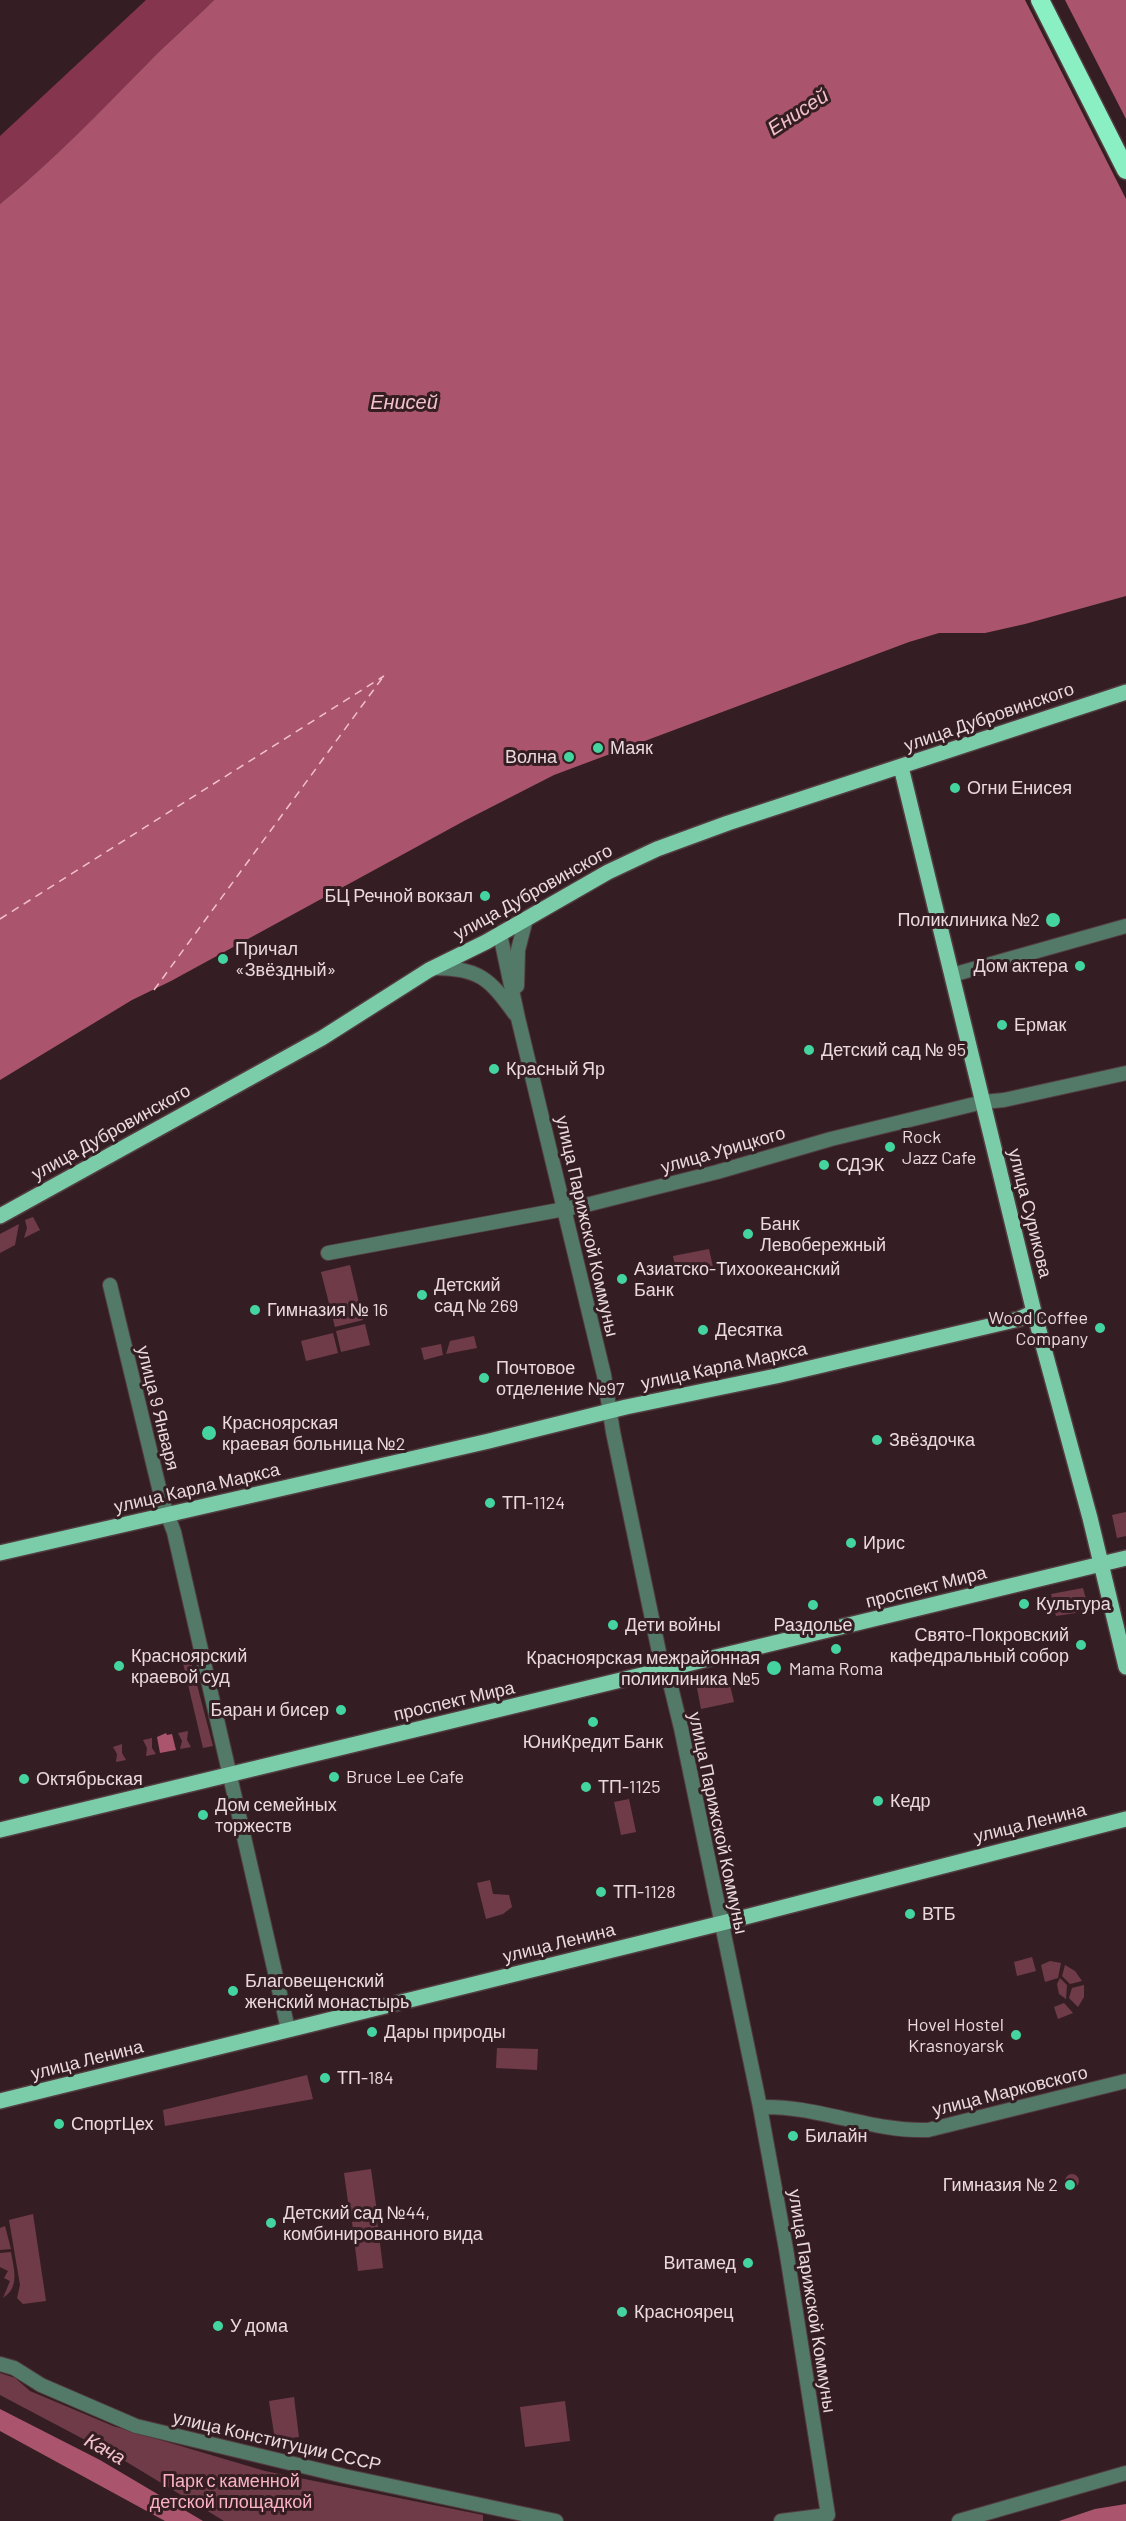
<!DOCTYPE html>
<meta charset="utf-8">
<style>
body{margin:0}
canvas{display:block;background:#351e23}
</style>
<canvas width="1126" height="2521"></canvas>
<script>
const ctx = document.querySelector('canvas').getContext('2d');
ctx.lineJoin = 'round';
function paint(path, color) {
  ctx.fillStyle = color;
  ctx.fill(path, 'evenodd');
}
function stroke(path, color, width, dash) {
  ctx.strokeStyle = color;
  ctx.lineWidth = width;
  ctx.lineCap = dash ? 'butt' : 'round';
  ctx.setLineDash(dash || []);
  ctx.stroke(path);
}
function label(font, color, halo, rows, align = 'center') {
  ctx.font = font + ' Barlow,sans-serif';
  ctx.lineWidth = 6;
  ctx.setLineDash([]);
  ctx.textBaseline = 'middle';
  ctx.strokeStyle = halo;
  ctx.fillStyle = color;
  for (const [text, x, y, turn = 0] of rows) {
    ctx.save();
    ctx.translate(x, y);
    ctx.rotate((+turn || 0) * Math.PI / 180);
    ctx.textAlign = isNaN(turn) ? turn : align;
    if (halo) ctx.strokeText(text, 0, 0);
    ctx.fillText(text, 0, 0);
    ctx.restore();
  }
}
const green = new Path2D(`
 M33,1217l7,13 -16,8 3,-10 -2,-8z
 M19,1224l-4,21 -15,8v-19z
 M709,1249l4,18 -36,8 -4,-19z
 M350,1265l13,55 -28,7 -14,-55z
 M365,1324l5,21 -29,7 -5,-21z
 M333,1333l5,20 -32,8 -5,-20z
 M474,1336l3,12 -31,6 4,-13z
 M441,1344l2,11 -19,5 -3,-12z
 M1126,1512v24l-9,2 -5,-23z
 M1083,1588l6,23 -33,5 -5,-22z
 M190,1658l23,88 -10,2 -21,-89z
 M727,1673l7,29 -33,7 -4,-21 6,-10z
 M188,1731l-1,9 4,7 -11,2 2,-8 -4,-8z
 M152,1738v10l4,6 -10,2 1,-8 -4,-8z
 M122,1744v9l4,7 -10,2 1,-8 -4,-7z
 M629,1799l7,33 -15,3 -7,-33z
 M490,1880l3,14 16,1 3,12 -9,7 -17,5 -9,-36z
 M1032,1957l4,14 -19,5 -3,-14z
 M1050,1961l11,2 -3,15 -13,4 -4,-17z
 M1065,1965l10,6 7,10 -12,3 -8,-8z
 M1060,1978l7,7 -1,14 -7,-5 -2,-10z
 M1084,1985v12l-6,10 -9,-9 3,-10z
 M1064,2003l9,10 -15,6 -4,-12z
 M497,2048l41,1 -1,21 -41,-2z
 M307,2075l6,24 -148,27 -2,-16z
 M371,2169l6,43 -27,4 -6,-43z
 M1065 2181a7 7 0 1 1 14 0a7 7 0 1 1-14 0Z
 M33,2214l13,87 -23,3 -6,-6 3,-13 -11,-65z
 M377,2219l6,49 -25,3 -6,-49z
 M5,2226l6,23 -11,1v-22z
 M11,2252c3,18 9,35 -8,46l7,-17 -6,-3 4,-7 -8,-4v-14z
 M0,2373l15,5 15,13 83,35 152,45 218,44v6h-259l-99,-60 -125,-66z
 M294,2397l5,40 -24,3 -6,-39z
 M565,2401l5,40 -45,6 -5,-40z`);
const forest = new Path2D(`
 M146,0h68c-22,22 -46,42 -67,64 -48,50 -93,96 -147,140v-68z`);
const water = new Path2D(`
 M214,0h912v596l-101,28 -40,9h-46l-30,9 -355,133 -90,46 -293,160 -39,19 -132,80v-876c54,-44 98,-90 147,-140 21,-22 45,-42 67,-64z
 M166,1733l1,2 5,-1 4,16 -16,3 -3,-16z
 M0,2409l100,51 103,61h-38l-165,-90z
 M1126,2504v17h-67l36,-12z`);
const pier = new Path2D(`
 M1025,0h40l61,119v80z`);
const ferry = new Path2D(`
 M0,919l384,-243
 M154,990l229,-313`);
const minor = new Path2D(`
 M500,934l18,84 86,357 9,57 46,220 12,35 10,41 79,379 26,142 42,266
 M433,968c46,0 56,10 82,46
 M952,975l174,-49
 M517,986l1,-36 8,-31
 M328,1253l258,-48 131,-33 114,-33 152,-37 21,-2 122,-27
 M110,1285l52,215 12,32 114,497
 M760,2107c57,-2 111,25 168,23l198,-49
 M0,2364l14,4 27,17 95,41 208,50 212,45
 M781,2521l47,-6
 M959,2521l167,-48`);
const major = new Path2D(`
 M901,767l133,545 56,206 36,149
 M0,1216l322,-178 107,-68 57,-28 122,-70 49,-23 71,-26 398,-131
 M0,1553l489,-112 137,-34 150,-31 243,-57 15,-7
 M0,1830l1126,-272
 M0,2101l722,-178 404,-104`);
const highway = new Path2D(`
 M1040,0l86,170`);
const markers = [
 [598,748,6,"#44d49f"],
 [569,757,6,"#44d49f"],
 [955,788,6,"#44d49f"],
 [485,896,6,"#44d49f"],
 [1053,920,8,"#44d49f"],
 [223,959,6,"#44d49f"],
 [1080,966,6,"#44d49f"],
 [1002,1025,6,"#44d49f"],
 [809,1050,6,"#44d49f"],
 [494,1069,6,"#44d49f"],
 [890,1147,6,"#44d49f"],
 [824,1165,6,"#44d49f"],
 [748,1234,6,"#44d49f"],
 [622,1279,6,"#44d49f"],
 [422,1295,6,"#44d49f"],
 [255,1310,6,"#44d49f"],
 [1100,1328,6,"#44d49f"],
 [703,1330,6,"#44d49f"],
 [484,1378,6,"#44d49f"],
 [209,1433,8,"#44d49f"],
 [877,1440,6,"#44d49f"],
 [490,1503,6,"#44d49f"],
 [851,1543,6,"#44d49f"],
 [1024,1604,6,"#44d49f"],
 [813,1605,6,"#44d49f"],
 [613,1625,6,"#44d49f"],
 [1081,1645,6,"#44d49f"],
 [836,1649,6,"#44d49f"],
 [119,1666,6,"#44d49f"],
 [774,1668,8,"#44d49f"],
 [341,1710,6,"#44d49f"],
 [593,1722,6,"#44d49f"],
 [334,1777,6,"#44d49f"],
 [24,1779,6,"#44d49f"],
 [586,1787,6,"#44d49f"],
 [878,1801,6,"#44d49f"],
 [203,1815,6,"#44d49f"],
 [601,1892,6,"#44d49f"],
 [910,1914,6,"#44d49f"],
 [233,1991,6,"#44d49f"],
 [372,2032,6,"#44d49f"],
 [1016,2035,6,"#44d49f"],
 [325,2078,6,"#44d49f"],
 [59,2124,6,"#44d49f"],
 [793,2136,6,"#44d49f"],
 [1070,2185,6,"#44d49f"],
 [271,2223,6,"#44d49f"],
 [748,2263,6,"#44d49f"],
 [622,2312,6,"#44d49f"],
 [218,2326,6,"#44d49f"]
];
const streetNames = [
 ["улица Дубровинского",989,717,-19],
 ["улица Дубровинского",533,892,-29],
 ["улица Дубровинского",111,1132,-29],
 ["улица Урицкого",723,1150,-16],
 ["улица Сурикова",1030,1213,76],
 ["улица Парижской Коммуны",587,1226,77],
 ["улица Карла Маркса",724,1366,-12],
 ["улица 9 Января",158,1408,76],
 ["улица Карла Маркса",197,1488,-13],
 ["проспект Мира",926,1587,-14],
 ["проспект Мира",454,1701,-13],
 ["улица Парижской Коммуны",718,1823,78],
 ["улица Ленина",1030,1823,-14],
 ["улица Ленина",559,1943,-14],
 ["улица Ленина",87,2060,-14],
 ["улица Марковского",1010,2091,-14],
 ["улица Парижской Коммуны",812,2301,81],
 ["улица Конституции СССР",277,2441,13]
];
const poiNames = [
 ["Маяк",610,748],
 ["Волна",557,757,"right"],
 ["Огни Енисея",967,788],
 ["БЦ Речной вокзал",473,896,"right"],
 ["Поликлиника №2",1040,920,"right"],
 ["Причал",235,949],
 ["«Звёздный»",235,970],
 ["Дом актера",1068,966,"right"],
 ["Ермак",1014,1025],
 ["Детский сад № 95",821,1050],
 ["Красный Яр",506,1069],
 ["Rock",902,1137],
 ["Jazz Cafe",902,1158],
 ["СДЭК",836,1165],
 ["Банк",760,1224],
 ["Левобережный",760,1245],
 ["Азиатско-Тихоокеанский",634,1269],
 ["Банк",634,1290],
 ["Детский",434,1285],
 ["сад № 269",434,1306],
 ["Гимназия № 16",267,1310],
 ["Wood Coffee",1088,1318,"right"],
 ["Company",1088,1339,"right"],
 ["Десятка",715,1330],
 ["Почтовое",496,1368],
 ["отделение №97",496,1389],
 ["Красноярская",222,1423],
 ["краевая больница №2",222,1444],
 ["Звёздочка",889,1440],
 ["ТП-1124",502,1503],
 ["Ирис",863,1543],
 ["Культура",1036,1604],
 ["Дети войны",625,1625],
 ["Раздолье",813,1625,"center"],
 ["Свято-Покровский",1069,1635,"right"],
 ["кафедральный собор",1069,1656,"right"],
 ["Красноярский",131,1656],
 ["краевой суд",131,1677],
 ["Красноярская межрайонная",760,1658,"right"],
 ["поликлиника №5",760,1679,"right"],
 ["Mama Roma",836,1669,"center"],
 ["Баран и бисер",329,1710,"right"],
 ["ЮниКредит Банк",593,1742,"center"],
 ["Bruce Lee Cafe",346,1777],
 ["Октябрьская",36,1779],
 ["ТП-1125",598,1787],
 ["Кедр",890,1801],
 ["Дом семейных",215,1805],
 ["торжеств",215,1826],
 ["ТП-1128",613,1892],
 ["ВТБ",922,1914],
 ["Благовещенский",245,1981],
 ["женский монастырь",245,2002],
 ["Hovel Hostel",1004,2025,"right"],
 ["Krasnoyarsk",1004,2046,"right"],
 ["Дары природы",384,2032],
 ["ТП-184",337,2078],
 ["СпортЦех",71,2124],
 ["Билайн",805,2136],
 ["Гимназия № 2",1058,2185,"right"],
 ["Детский сад №44,",283,2213],
 ["комбинированного вида",283,2234],
 ["Витамед",736,2263,"right"],
 ["Красноярец",634,2312],
 ["У дома",230,2326]
];
const parkNames = [
 ["Парк с каменной",231,2481],
 ["детской площадкой",231,2502]
];
const waterNames = [
 ["Енисей",798,112,-33],
 ["Енисей",404,402],
 ["Кача",105,2449,29]
];
paint(green, '#6f3b49');
paint(forest, '#85354d');
paint(water, '#aa556d');
paint(pier, '#351e23');
stroke(ferry, '#f2c1cc', 1.5, [8, 6]);
stroke(minor, '#523c41', 16);
stroke(major, '#523c41', 18);
stroke(highway, '#523c41', 21);
stroke(minor, '#537968', 14);
stroke(major, '#7bcdaa', 15);
stroke(highway, '#8befc4', 18);
for (const [x, y, r, color] of markers) {
  const dot = new Path2D();
  dot.arc(x, y, r, 0, 2 * Math.PI);
  ctx.fillStyle = color;
  ctx.fill(dot);
  stroke(dot, '#351e23', 2);
}
label('18px', '#eadade', '#351e23', streetNames);
label('18px', '#eadade', '#351e23', poiNames, 'left');
label('18px', '#fab2c2', '#351e23', parkNames);
label('italic 20px', '#f2c1cc', '#351e23', waterNames);
</script>
